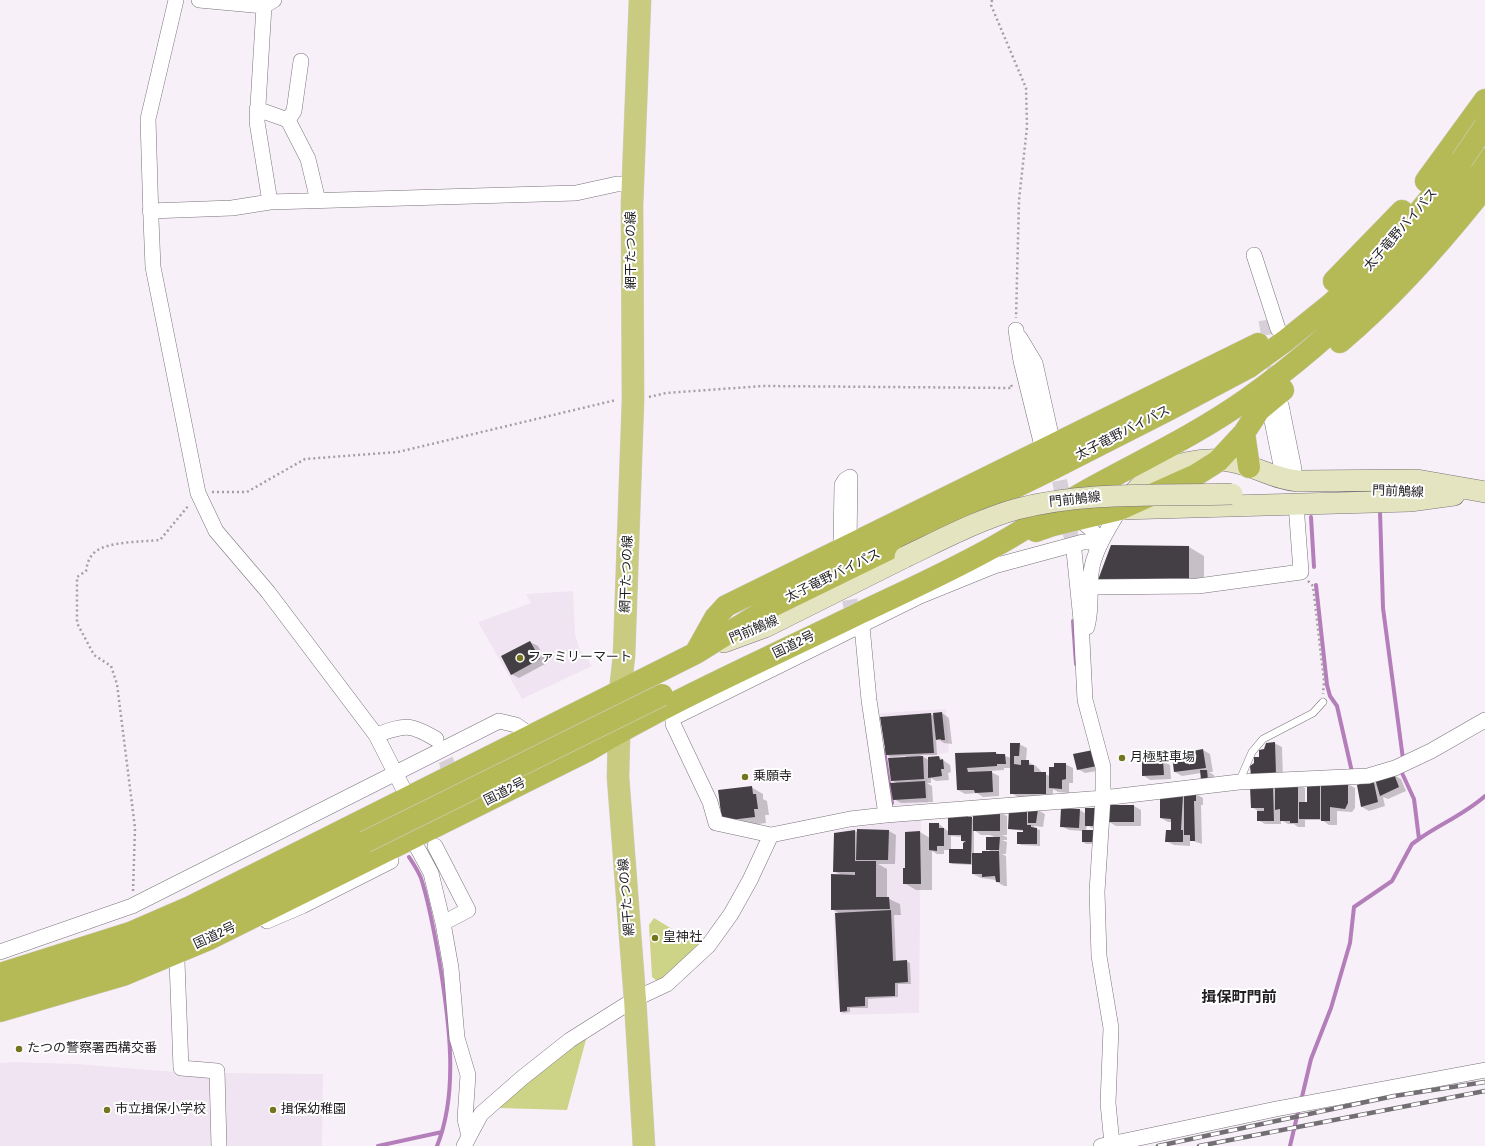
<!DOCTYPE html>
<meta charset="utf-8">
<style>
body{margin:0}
canvas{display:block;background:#f8f0f8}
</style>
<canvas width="1485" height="1146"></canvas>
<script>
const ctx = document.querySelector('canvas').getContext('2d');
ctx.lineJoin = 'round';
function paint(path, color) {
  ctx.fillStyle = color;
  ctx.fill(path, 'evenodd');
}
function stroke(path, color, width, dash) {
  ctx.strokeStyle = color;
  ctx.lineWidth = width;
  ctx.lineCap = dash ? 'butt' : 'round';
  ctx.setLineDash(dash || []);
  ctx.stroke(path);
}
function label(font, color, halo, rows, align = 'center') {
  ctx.font = font + ' "Archivo Narrow","Noto Sans JP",sans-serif';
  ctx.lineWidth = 4;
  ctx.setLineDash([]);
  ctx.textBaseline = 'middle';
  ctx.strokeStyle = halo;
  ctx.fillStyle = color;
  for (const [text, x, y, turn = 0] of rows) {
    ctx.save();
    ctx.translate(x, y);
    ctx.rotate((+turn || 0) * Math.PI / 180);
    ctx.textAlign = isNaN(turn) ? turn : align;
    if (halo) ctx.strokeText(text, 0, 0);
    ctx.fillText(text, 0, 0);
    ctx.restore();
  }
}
const built = new Path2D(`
 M573,591l2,43 4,14 13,18 -70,33 -44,-77 53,-19 -5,-9z
 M946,709l3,43 -22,5 1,46 -34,3 -14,-93z
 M921,818l-2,195 -78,2 -7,-45v-139z
 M12,1062l65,2 136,11v71h-213v-83z
 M222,1073l101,1 -1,72h-99z`);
const green = new Path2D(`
 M654,918l46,28 -42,36 -6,-5 -3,-52z
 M587,1036l-20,74 -68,-2 66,-59z`);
const shadow = new Path2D(`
 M1111,546l78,1 15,9v34z
 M530,642l8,4 9,17 -28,15 -8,-4z
 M942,713l7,5 3,26 -8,-1 -8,-5 1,17h-17l9,5 10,-3 11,8 1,7 -3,1 1,7 -13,1 -5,-3v5h-4l5,3 1,16 -32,1 -7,-4 2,-16 -4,-3 14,-24 -16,1 -3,-2 44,-41 3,2z
 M1274,743l8,4 1,31 -24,1 1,-21 5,-8z
 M1019,744l8,4 -1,13 10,5 5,5v2l9,3 15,-12 8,4v15h-4v10l-11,-1 -5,-3v9l-35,-1 -7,-4v-25h-7v2l-15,1 10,5v20l-16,1 -6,-4 -12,1 -7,-4 -2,-36 40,-1 15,5z
 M1203,750l7,4 3,18h-4l5,3 1,8 -24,-2 -1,-1 7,-1 5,3 -1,-9 -19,3 -7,-4z
 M1093,751l10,19 -18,3 -7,-4z
 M1143,761h20l7,4 1,14 -21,1 -7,-5z
 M1394,775l7,4 5,12 -18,8 -5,-2 2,9 -16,5 -7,-4 9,-26 6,3z
 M1308,783h25l5,3h6l4,-2 7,4v20l-3,4 -15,-1v14h-8l-7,-5h-17v7h-7l-4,-3h-6l-7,-4v4h-16l-7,-4v-9l-6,-4 -1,-19 47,-4 7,4v15h3z
 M751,787l12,7v5l4,2 2,14h-4l1,8 -32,4 -11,-7z
 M1196,794l7,4v7h-2l1,39 -12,-4v6l-16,-1 -8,-4 6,-10v-9h-4l-7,-4 21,-22 3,2z
 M1109,806h25l7,4v16h-25l-7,-4z
 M1010,809l28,1 7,4 -2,13 -9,-1v2l6,2v16l-19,-1 -3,-2 6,-12 -15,-2z
 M1096,809l-2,20 -7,-4 -1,6 12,13h-12l-3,-2v-11l-14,-1 -8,-4 19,-16 6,4z
 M995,810l12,6v19h-5l5,2v3h-5l5,2 -1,12h-4l4,2 1,30h-3l-7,-4 -1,-2 -15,-2 -8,-4v-9l-20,-1 -3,-1v-13h-6v4h-7l-5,-3v39h-16l-12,-7 2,-14v-36l14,-1 10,6 9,-14 10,8v-18h22v4l3,1zM974,830l7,5h9l7,3 -10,11 5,3 -18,2zM951,836l11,1v4l3,2 -1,7h-13z
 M855,831l3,2 31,-2 7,4 -1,29h-17l9,5v29l13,6 1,11h-7l2,47 10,-1 4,2 1,21h-13v13l-30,2v9h-18v4l-6,1 -3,-2 -1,-97 -8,-5 9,-34 -7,-4z`);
const stream = new Path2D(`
 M1380,511l3,97 20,151 -1,1
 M1311,517l3,50
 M1316,585l11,100 3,11 7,10 15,66 2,-1
 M1073,621l3,43
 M884,750l8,53
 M1419,839c21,-15 46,-25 66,-43
 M409,857c4,6 9,14 12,21 9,28 14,58 19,87 9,56 19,127 -3,181
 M1301,1101l10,-42 20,-51 19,-65 4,-36 38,-26 20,-37 7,-5 -5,-40 -12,-26
 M378,1146l64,-14
 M1290,1146l9,-38`);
const building = new Path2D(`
 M1111,545l78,1v36l-91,-2z
 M530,641l10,18 -29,16 -10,-19z
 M942,712l3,28h-4v-1l-5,1 -3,-27z
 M931,713l3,40 -48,2 -6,-38z
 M1275,742l1,32 -25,2 -1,-10 4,-3v-6h5v-7l5,-1 2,-6z
 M1010,743h10l-1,13h-5v8l7,1v-5h8v5h5v7h12v22h-36z
 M1203,749l3,19 -32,4 -2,-17z
 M1093,750l4,16 -20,4 -4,-16z
 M996,752v2h9l1,10h-9v2l-30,2 1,4 24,-1 1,21 -18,1 -1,-3h-17l-2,-37z
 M923,756l1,23 -33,2 -3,-23z
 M939,756l1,4 3,-1 1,10h-3l1,7 -14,2v-21z
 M1142,760h21l1,15 -22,1z
 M1054,763h12v16l-4,1v9l-13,-1v-21h5z
 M1200,770h7l1,10h-7z
 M1394,774l5,13 -19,9 -5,-17z
 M1371,780l1,3h2l4,19 -17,5 -4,-22z
 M925,781l1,17 -33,2 -3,-17z
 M1307,782h13v37h-21v-17h8z
 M1321,782h12v3h10v-2h5v20l-3,6 -15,-2v14h-9z
 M1298,783v40h-8v-2h-10v-12l-5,1v-25z
 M752,786l1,8h3l2,15h-4l1,8 -33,4 -4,-31z
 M1273,786l1,35h-17v-10h7v-3h-13l-1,-21z
 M1184,793h12v8h-2l1,40h-5v-6h-6z
 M1183,795l-2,35h2v12h-18l1,-12h5v-11l-11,-1v-21z
 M1108,805h26v17h-26z
 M1009,808l18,1v16h4v2l6,1v16h-20v-12h6v-2l-15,-1z
 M1028,808l10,1 -2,14h-8z
 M1061,808l19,1 -1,19 -19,-1z
 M1085,808h12l-1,18h-11z
 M968,811v6h4l-1,47 -22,-1v-14h14v-6l3,-2h-5v-6h-13v-22z
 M1000,811v20h-27v-19z
 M929,823h10v5h5v18h-7v5l-8,-1z
 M857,829l32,1 -1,30h-32z
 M855,830v31h21v36h13l1,12 -59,1v-36l24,1v-3h-22l1,-39z
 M1082,830h13v12h-13z
 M920,831l1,53h-18v-16h2v-36z
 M986,837h14l-1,13h-13z
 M982,851h17l1,31h-4l-1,-6 -13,1v-3h-10v-21h10z
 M891,910l2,51 14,-1 1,22 -13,1v13l-30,1v9l-18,1v4l-7,1 -5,-99z`);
const minorTunnel = new Path2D(`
 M1266,320l11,65
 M1055,458l19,93
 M846,577l8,49
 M436,739l11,24 2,22`);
const path = new Path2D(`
 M992,0l-1,5 35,83 1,39 -8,73 -3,118
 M649,397l17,-4 97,-7 249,2 -1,-4
 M212,492h35l58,-33 93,-7 218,-52
 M1308,581l5,5 11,95 -1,13
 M133,891l2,-63 -18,-144 -6,-18 -17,-11 -17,-32v-46l9,-6c1,-7 3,-14 9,-19 13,-11 48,-10 65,-12l29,-35`);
const service = new Path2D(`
 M1239,782l13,-30 11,-13 50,-26 10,-11`);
const minor = new Path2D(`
 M176,0l-28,119 3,100 2,48 45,226 18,38 52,61 108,143 32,63
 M199,0l65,6 10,-6
 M264,6l-7,116 13,80
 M257,109l31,11 20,39 10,42
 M288,120l6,-9 7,-50
 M150,211l82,-3 38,-6 306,-9 41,-9h16
 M1254,255l24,74
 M1016,330l5,31 24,97
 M1020,338l15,25 16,72
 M1281,405l13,64
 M1283,413l-11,8 12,59
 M1079,519l12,10 10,13
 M841,544l1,-59 3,-5 5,-3 -1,68 4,7
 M1074,551l7,69 4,80 18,67v31l-6,94 2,64 12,72 -3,75 4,41
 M1092,587l106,-1 103,-14 -5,-68
 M861,616l8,84 17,115
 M1087,627c5,-19 2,-34 4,-53 1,-20 18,-47 29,-65
 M376,735c29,-10 33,-12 60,4
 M771,835l-55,-12 -6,-21 -37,-78v-6l247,-122 74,-30 89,-24h18
 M412,838l19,35 12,50 8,45 6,70 11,37 -3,44 4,17
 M435,846l33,64 -25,13
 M267,921l35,-15 89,-45
 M0,952l132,-46 367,-185 17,4 16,11
 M177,961l4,107 36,3 2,75
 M464,1146l17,-32 41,-36 48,-38 65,-41 32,-15 41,-38 23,-32 19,-34 21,-45 79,-16 36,-4 217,-17 136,-16 129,-6 27,-8 36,-17 54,-31
 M1101,1146l175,-37 209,-39`);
const secondary = new Path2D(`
 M1123,506c7,-8 14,-18 23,-25 22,-18 60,-25 88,-19 23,5 40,17 64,19l119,-1 68,12
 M1121,509l289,-8 44,-6
 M724,642l41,-15 140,-70`);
const primary = new Path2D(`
 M640,0l-8,205 1,195 -9,256 -4,36 -2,85 17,222 9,147`);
const trunk = new Path2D(`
 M1426,181l59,-81
 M1334,281l68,-70
 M1340,342c54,-46 101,-99 145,-155
 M1244,433l5,34
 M1036,531l17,-6 67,-16 76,-34 22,-14 26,-28 15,-23 24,-20
 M696,652l19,-34 11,-12 532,-262
 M0,974l130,-41 60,-26 506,-254 76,-47 276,-135 120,-61 81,-43 36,-26 46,-37 51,-48 80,-96
 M0,993l116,-34 86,-36 163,-81
 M0,1011l123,-36 86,-36 378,-188c87,-52 182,-93 273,-138 46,-22 93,-43 137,-68 31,-17 59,-37 89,-54 54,-30 110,-56 161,-92 89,-63 176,-150 238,-240`);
const rail = new Path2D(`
 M1158,1146l236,-50 91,-14
 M1199,1146l286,-55`);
const secondaryBridge = new Path2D(`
 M905,557c36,-17 73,-37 112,-48 69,-18 144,-13 215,-15`);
const trunkBridge = new Path2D(`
 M1462,160l23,-34
 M365,842l297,-147`);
const markers = [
 [520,658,4,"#73761e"],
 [1122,758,4,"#73761e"],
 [745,777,4,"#73761e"],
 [655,938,4,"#73761e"],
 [19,1049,4,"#73761e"],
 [107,1110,4,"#73761e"],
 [273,1110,4,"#73761e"]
];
const streetNames = [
 ["太子竜野バイパス",1401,230,-49],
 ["網干たつの線",632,250,-90],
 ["太子竜野バイパス",1123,433,-27],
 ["門前鵤線",1398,492,2],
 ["門前鵤線",1075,500,-6],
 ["網干たつの線",627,574,-88],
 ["太子竜野バイパス",833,576,-26],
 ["門前鵤線",754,630,-23],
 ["国道2号",794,645,-26],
 ["国道2号",505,792,-27],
 ["網干たつの線",627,897,-95],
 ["国道2号",215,936,-25]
];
const poiNames = [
 ["ファミリーマート",528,658],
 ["月極駐車場",1130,758],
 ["乗願寺",753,777],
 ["皇神社",663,938],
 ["たつの警察署西構交番",27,1049],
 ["市立揖保小学校",115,1110],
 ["揖保幼稚園",281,1110]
];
const quarterNames = [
 ["揖保町門前",1239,998]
];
paint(built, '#f1e4f2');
paint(green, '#ced487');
paint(shadow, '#0003');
stroke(stream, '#b47eba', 4);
paint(building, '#443f45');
stroke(minorTunnel, '#d8d0d8', 15, [15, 8]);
stroke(service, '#79737a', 8);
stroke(minor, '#79737a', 16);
stroke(secondary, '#79737a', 22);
stroke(primary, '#d3d2d3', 23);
stroke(trunk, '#d3d2d3', 23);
stroke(path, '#a59fa5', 2.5, [2, 3]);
stroke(service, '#fff', 7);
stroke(minor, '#fff', 15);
stroke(secondary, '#e4e5c0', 21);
stroke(primary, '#c8cb80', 22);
stroke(trunk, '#b6ba56', 22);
stroke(rail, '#736e73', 4.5);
stroke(rail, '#fff', 3, [9]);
stroke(secondaryBridge, '#79737a', 22, []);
stroke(trunkBridge, '#d3d2d3', 23, []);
stroke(secondaryBridge, '#e4e5c0', 21);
stroke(trunkBridge, '#b6ba56', 22);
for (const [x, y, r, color] of markers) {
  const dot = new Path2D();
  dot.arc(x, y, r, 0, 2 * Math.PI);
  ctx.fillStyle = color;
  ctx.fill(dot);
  stroke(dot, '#fff', 1.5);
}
label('13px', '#211e21', '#fff', streetNames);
label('13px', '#211e21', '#fff', poiNames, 'left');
label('bold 15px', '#211e21', '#fff', quarterNames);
</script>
